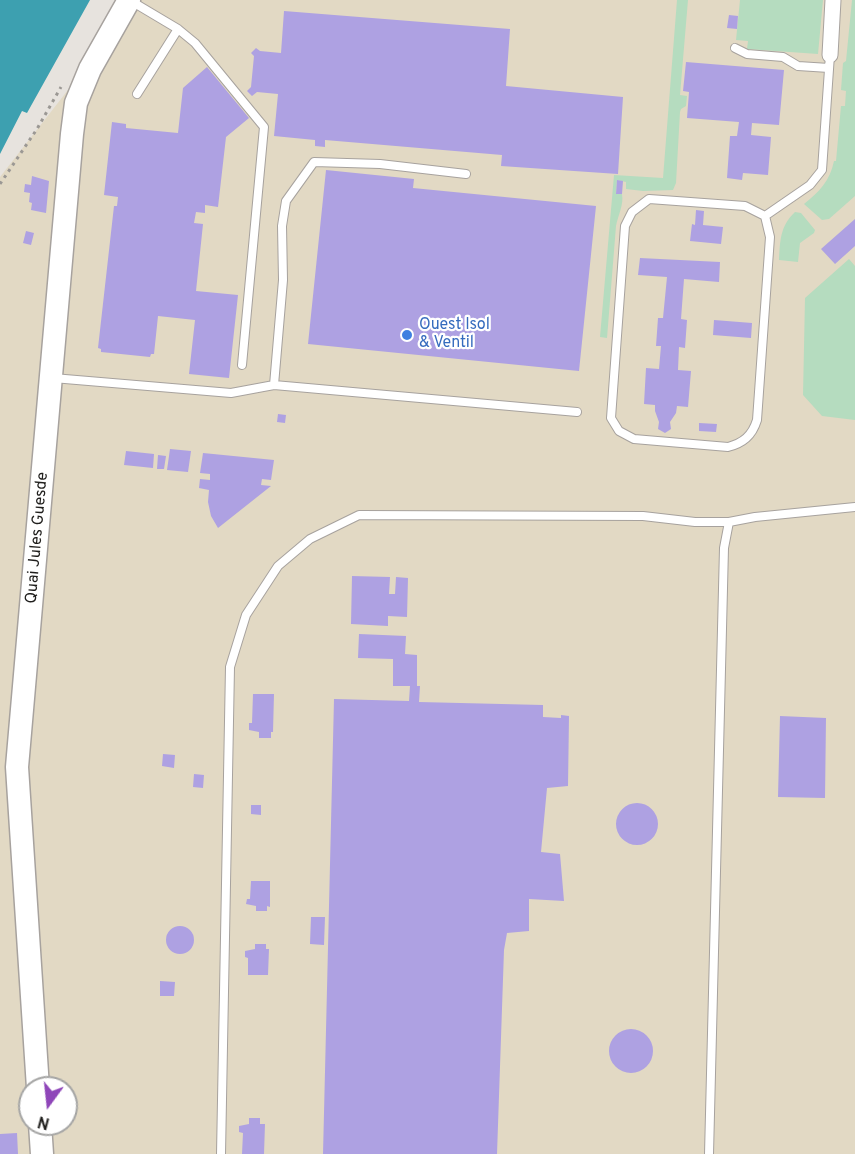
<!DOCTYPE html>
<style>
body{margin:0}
#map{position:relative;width:855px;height:1154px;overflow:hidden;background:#e7e3de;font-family:Overpass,sans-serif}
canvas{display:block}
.north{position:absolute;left:18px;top:1076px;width:60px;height:60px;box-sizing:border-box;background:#fff;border:2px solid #a5a5a4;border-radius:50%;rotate:195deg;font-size:16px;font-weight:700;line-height:24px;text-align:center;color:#1f1e1c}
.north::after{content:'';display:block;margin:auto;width:21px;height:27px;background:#8f46b9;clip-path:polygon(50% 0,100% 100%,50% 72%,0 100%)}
</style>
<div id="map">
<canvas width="855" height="1154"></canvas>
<div class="north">N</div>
</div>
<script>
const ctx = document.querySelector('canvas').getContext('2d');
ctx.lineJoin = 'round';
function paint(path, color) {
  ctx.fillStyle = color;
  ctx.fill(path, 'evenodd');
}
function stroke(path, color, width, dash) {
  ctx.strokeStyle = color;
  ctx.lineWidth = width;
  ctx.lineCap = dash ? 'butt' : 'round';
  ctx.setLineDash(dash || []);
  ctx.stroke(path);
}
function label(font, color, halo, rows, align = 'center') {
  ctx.font = font + ' Overpass,sans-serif';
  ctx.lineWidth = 4.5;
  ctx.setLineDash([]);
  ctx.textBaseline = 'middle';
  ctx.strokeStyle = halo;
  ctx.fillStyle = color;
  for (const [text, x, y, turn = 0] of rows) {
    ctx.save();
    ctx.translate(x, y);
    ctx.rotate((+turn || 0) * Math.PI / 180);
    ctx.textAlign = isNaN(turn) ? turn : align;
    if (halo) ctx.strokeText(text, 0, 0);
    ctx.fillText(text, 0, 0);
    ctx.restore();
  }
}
const industrial = new Path2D(`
 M123,0h732v1154h-855v-977l75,-96zM30,1088h36v36h-36z`);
const green = new Path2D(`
 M677,0h11l-8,95 7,1 -1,10 -5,3 -1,3 -4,71 -3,7 -30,1 -17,-2v-7l-9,-2 -1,14h6c2,11 -4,21 -6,32l-9,112 -7,-1 14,-162 49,3z
 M740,0h83l-5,54 -71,-5 1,-8 -12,-1z
 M852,0h3v196l-26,23 -7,1 -18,-16c15,-12 26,-23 30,-43h2l5,-55h4l1,-15 -5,-1 2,-27 3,-2z
 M795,212l6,1 14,17 -1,3 -14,10 -2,19 -19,-2c1,-19 1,-34 16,-48z
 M849,259l6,7v154l-33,-4 -19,-21 2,-97z`);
const water = new Path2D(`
 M0,0h90l-63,113 -5,-2 -22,43z`);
const building = new Path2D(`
 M284,11l226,18 -4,57 117,11 -5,77 -117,-8 1,-11 -177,-15v7l-10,-1v-6l-41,-4 4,-42 -21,-2 -5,4 -5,-5 4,-4 3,-31 -3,-3 5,-5 4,3 21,2z
 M729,15l9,1 -1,13 -10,-1z
 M686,62l98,8 -5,55 -27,-2 -1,12 20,2 -3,38 -25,-2 -1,7 -15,-2 3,-42h7l2,-14 -52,-4 2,-26 -6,-1z
 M207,67l42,51 -23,19 -8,70 -13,-2v8l-9,-1 -2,11 9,1 -7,67 42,4 -9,83 -40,-4 6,-54 -37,-4 -4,38h-3l-1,3 -49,-5v-3l-3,-1 16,-142h3l1,-9 -14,-2 8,-73 14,2v4l52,5 5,-45z
 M326,170l88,9 -1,9 183,18 -17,165 -271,-27z
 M32,176l17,5 -3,32 -15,-3 1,-7 -3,-1 1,-9 -6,-1 1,-8 6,1z
 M617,180l6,1 -1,13h-6z
 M696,210l8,1 -1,14 20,2 -2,17 -31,-3 2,-17 3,1z
 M855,219v27l-20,18 -14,-15z
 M26,231l8,2 -3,12 -8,-2z
 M640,258l80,4 -1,20 -35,-3 -3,40 6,1 -2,28 -6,-1 -1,23 13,1 -3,36 -11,-1 -1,7 -6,9 1,7 -6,4 -7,-4 1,-7 -4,-11v-6l-11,-1 2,-36 13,1 2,-23h-5l2,-28h5l4,-41 -29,-2z
 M714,320l38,3 -1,15 -38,-3z
 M278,414l8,1 -1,8 -8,-1z
 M699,423l18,1 -1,8 -17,-1z
 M170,449l21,2 -3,21 -21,-2z
 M126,451l28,3 -1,14 -29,-3z
 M203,453l71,7 -3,20 -9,-1 -1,6 10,1 -53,42 -7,-12 -3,-14 1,-12 -10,-2 1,-9 10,1v-6l-10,-1z
 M158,455l8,1 -2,13h-7z
 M352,576l38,1 -1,17h6l1,-17 12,1 -1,39 -19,-1v10l-37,-2z
 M359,634l47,2 -1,18 12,1v31h3l-1,16 124,3v12l18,1v-3l8,1 -1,70 -21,2 -6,64 19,2 4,47 -35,-2v32l-22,2 -3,17 -7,204h-174l11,-455 75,2 1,-15h-17v-27l-35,-1z
 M253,694h21l-1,38h-2v6h-12v-6l-10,-2v-7h3z
 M780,716l46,2 -1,80 -47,-1z
 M163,754l12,1 -1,13 -12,-2z
 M194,774l10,1 -1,13 -10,-1z
 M616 824a21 21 0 1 1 42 0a21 21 0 1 1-42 0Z
 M251,805h10v10l-10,-1z
 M251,881h19v26l-3,-1v5h-11v-5l-10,-2 1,-5h3z
 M311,917h14l-1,28 -14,-1z
 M166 940a14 14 0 1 1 28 0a14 14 0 1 1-28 0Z
 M255,944h11v5h3l-1,26h-20v-17l-3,-1v-6l10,-2z
 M160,981l15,1 -1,14h-14z
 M609 1051a22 22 0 1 1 44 0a22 22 0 1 1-44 0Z
 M249,1118h11v6h5l-1,30h-22l1,-21 -4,-1v-6l10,-2z
 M17,1133l1,21h-18v-20z`);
const path = new Path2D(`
 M0,184l37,-55 24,-42`);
const lane = new Path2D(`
 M131,1l47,28 17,14 69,84 -22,238
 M735,48l12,6 36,3 15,9 31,2
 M137,94l41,-65
 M765,216l-20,-10 -96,-7 -17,13 -7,14 -14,192 8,13 15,8 94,8c15,-4 24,-11 29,-27l13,-183 -5,-21 45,-31 12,-15 8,-115
 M53,378l178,15 43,-8 303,27
 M274,385l9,-105 -1,-54 4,-25 28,-39 66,2 86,10
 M221,1154l9,-487 16,-52 32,-49 32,-27 49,-24 284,1 52,6h34l26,-5 100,-10
 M709,1154l15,-606 5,-26`);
const street = new Path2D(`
 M830,55l3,-55`);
const secondary = new Path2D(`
 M38,1088l-21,-321 55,-633 4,-31 14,-34 39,-69
 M40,1124l2,30`);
const markers = [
 [407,335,6,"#3f7fe0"]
];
const shopNames = [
 ["Ouest Isol",419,326],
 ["& Ventil",419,344]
];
const streetNames = [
 ["Quai Jules Guesde",38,538,-85]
];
paint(industrial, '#e2d9c4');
paint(green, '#b5dcbf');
paint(water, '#3da0b0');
paint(building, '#aea1e2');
stroke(lane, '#a7a29e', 10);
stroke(street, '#a7a29e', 17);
stroke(secondary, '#a7a29e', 25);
stroke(path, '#9b9894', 3, [3, 4.5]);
stroke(lane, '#fff', 8);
stroke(street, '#fff', 15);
stroke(secondary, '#fff', 22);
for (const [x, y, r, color] of markers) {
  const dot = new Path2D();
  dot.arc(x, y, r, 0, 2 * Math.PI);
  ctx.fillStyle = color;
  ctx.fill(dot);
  stroke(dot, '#fff', 2);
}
label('16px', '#366cbe', '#fff', shopNames, 'left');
label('16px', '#1f1e1c', '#fff', streetNames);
</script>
